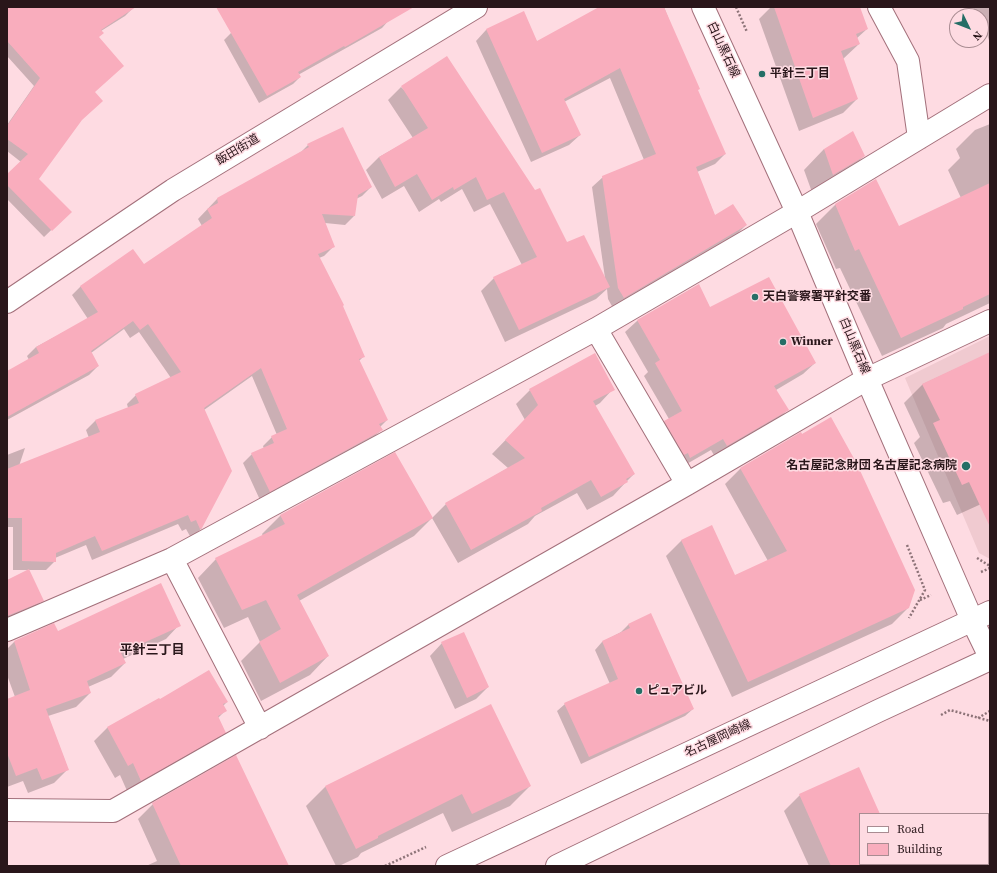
<!DOCTYPE html>
<meta charset="utf-8">
<style>
body{margin:0}
#map{position:relative;width:997px;height:873px;overflow:hidden;background:#fedbe2;font-family:"Source Serif 4",serif}
canvas{display:block}
.frame{position:absolute;inset:0;border:8px solid #29161a;pointer-events:none}
.legend{position:absolute;left:859px;top:813px;width:130px;height:52px;box-sizing:border-box;background:#fedbe2;border:1px solid #a98c92;margin:0;padding:5px 7px;list-style:none;font-size:12px;color:#29161a}
.legend li{display:flex;align-items:center;gap:8px;height:20px}
.legend b{width:20px;border:1px solid #a98c92}
.north{position:absolute;left:949px;top:8px;width:40px;height:40px;box-sizing:border-box;background:#fedbe2;border:1px solid #a98c92;border-radius:50%;rotate:133deg;font-size:11px;font-weight:700;line-height:16px;text-align:center;color:#29161a}
.north::after{content:'';display:block;margin:auto;width:14px;height:18px;background:#256e66;clip-path:polygon(50% 0,100% 100%,50% 72%,0 100%)}
</style>
<div id="map">
<canvas width="997" height="873"></canvas>
<div class="frame"></div>
<ul class="legend">
<li><b style="height:5px;background:#fff"></b>Road</li>
<li><b style="height:11px;background:#f9adbd"></b>Building</li>
</ul>
<div class="north">N</div>
</div>
<script>
const ctx = document.querySelector('canvas').getContext('2d');
ctx.lineJoin = 'round';
function paint(path, color) {
  ctx.fillStyle = color;
  ctx.fill(path, 'evenodd');
}
function stroke(path, color, width, dash) {
  ctx.strokeStyle = color;
  ctx.lineWidth = width;
  ctx.lineCap = dash ? 'butt' : 'round';
  ctx.setLineDash(dash || []);
  ctx.stroke(path);
}
function label(font, color, halo, rows, align = 'center') {
  ctx.font = font + ' "Source Serif 4","Noto Sans JP",serif';
  ctx.lineWidth = 3;
  ctx.setLineDash([]);
  ctx.textBaseline = 'middle';
  ctx.strokeStyle = halo;
  ctx.fillStyle = color;
  for (const [text, x, y, turn = 0] of rows) {
    ctx.save();
    ctx.translate(x, y);
    ctx.rotate((+turn || 0) * Math.PI / 180);
    ctx.textAlign = isNaN(turn) ? turn : align;
    if (halo) ctx.strokeText(text, 0, 0);
    ctx.fillText(text, 0, 0);
    ctx.restore();
  }
}
const built = new Path2D(`
 M990,336v223l-11,-6 -74,-175z`);
const shadow = new Path2D(`
 M7,7h124l1,2 -7,7 -24,15 -3,7 -4,54 -15,30 -41,57 32,33 -26,25 -37,-38v-23l14,-14 -14,-11v-26l27,-39 -27,-30z
 M255,7h126l8,13 -7,8 -84,47 2,2 -7,7 -34,19 -35,-63 7,-7 29,-17z
 M602,7h62l33,83 28,64 -10,10 -18,8 18,44 31,9 -10,10 -123,73 -5,-9 -1,-10 -11,10 -91,43 -24,-51 13,-13 28,-13 -32,-61 -16,8 -12,-23 -21,13 -2,-3 -20,13 -15,-26 -22,13 -16,-29 13,-13 34,-19 -25,-38 13,-13 204,191 -13,-91 11,-10 41,-17 -34,-82 -46,24 16,33 -11,10 -38,17 -55,-121 10,-11 37,-17 14,29z
 M771,7h88l8,22 -11,10 3,5 -16,15 14,40 -14,14 -44,18 -40,-112z
 M973,7h17v36l-3,-8 -4,1 -2,-6v-14h-5z
 M990,124v179l-44,21 -3,4 -61,28 -42,-88 -4,1 -20,-45 19,-19 40,-25 23,47 63,-29 -13,-28 12,-12 -4,-9 19,-19z
 M308,145l63,42 -9,9 -6,3 -2,17 -9,9 -20,-2 8,24 -9,9 -5,2 45,98 -5,5 28,59 -7,7 1,3 -9,9 -112,61 -17,-37 9,-9 12,-5 -1,-3 9,-9 5,-2 -25,-59 -48,34 -2,118 -10,9 -1,1 -5,-9 -4,2 -4,-7 -86,36 -6,-15 -31,13v3l-9,9h-33v-43h-6v-72l18,-7 -6,18 70,-28 -3,-8 9,-9 33,-13 -1,-4 9,-9 35,-17 -32,-46 -9,6 -6,-9 -33,24 7,13 -9,9 -82,45v-47l22,-13 -2,-4 9,-9 52,-28 -16,-24 9,-9 63,-21 58,-39 -4,-7 19,-20 84,-47z
 M824,149l40,7 -21,21 -30,18 -9,-25z
 M698,285l12,23 105,55 -12,11 -27,16 11,20 -11,12 -61,35 -4,-7 -33,19 -25,-36 12,-12 4,-2 -25,-43 4,-4 -23,-40 12,-11z
 M990,353v147l-33,15 -7,-14 -7,2 -29,-60 6,-6 -16,-34 19,-19z
 M595,354l18,35 -13,14 -5,3 39,68 -8,8 -13,14 -26,14 -10,-17 -42,23 -7,8 -70,39 -26,-45 -18,18 -115,65 29,55 -18,19 -49,26 -20,-40 19,-19 -12,-25 -24,11 -26,-50 18,-19 47,-23 -1,-2 19,-19 151,3 14,-14 62,-36 -16,-14 33,-34 -9,-16 14,-14z
 M801,433l107,175 -16,16 -160,73 -66,-141 16,-16 52,36 34,-15 -43,-77 15,-15z
 M7,581l35,19 -8,9 -27,11z
 M651,615l42,94 -8,7 -104,48 -24,-53 8,-7 45,-20 -15,-34 7,-8 19,-10 7,-7z
 M179,625l-13,14 -43,20 2,4 -14,14 -23,10 2,6 -14,14 -28,9 20,53 -14,14 -26,10 -5,-12 -16,6v-87l8,-3 -8,-22v-26l7,-7 43,-10z
 M442,643l46,44 -12,12 -21,10 -25,-53z
 M159,699l68,3 -4,4 3,4 -8,8 6,14 -13,13 -83,48 -8,-18 -5,3 -21,-37 13,-13z
 M490,706l40,80 -20,20 -58,26 -9,-19 -82,40 -3,4 -19,9h-3l-30,-60 19,-19z
 M800,795l79,19h-19v50h41l1,2h-93l-25,-55z
 M153,804l134,62h-141l11,-5 -19,-42z`);
const building = new Path2D(`
 M7,7h129l-35,23 3,3 -5,4 25,29 -29,26 8,9 -21,19 -43,59 33,33 -20,19 -45,-46v-11l21,-20 -21,-15v-13l33,-48 -33,-37z
 M216,7h198l-69,40 -1,-1 -46,26 3,5 -34,19z
 M599,7h65l36,82 -2,1 28,64 -30,13 19,48 18,-11 14,21 -123,73 -6,-10 -16,-112 54,-22 -36,-86 -56,31 17,36 -39,18 -56,-124 38,-18 13,30z
 M774,7h86l8,22 -12,5 4,10 -19,7 17,48 -45,19z
 M447,56l88,134 5,-2 27,54 17,-7 26,52 -91,43 -26,-53 44,-20 -33,-65 -17,8 -11,-23 -22,13 -1,-3 -21,13 -15,-26 -22,13 -16,-30 49,-29 -27,-42z
 M343,127l29,60 -14,8 -3,21 -33,-2 13,33 -17,7 26,51 -1,1 22,51 -6,2 29,61 -9,4 4,6 -113,62 -19,-39 23,-10 -3,-7 16,-7 -26,-61 -57,40 28,63 -30,57 -2,1 -4,-9 -5,2 -3,-7 -86,36 -7,-15 -39,17v9l-34,-1v-43h-15v-49l93,-37 -5,-12 44,-17 -4,-9 46,-22 -33,-48 -8,6 -7,-9 -42,30 8,15 -92,51v-46l32,-18 -3,-6 62,-35 -18,-26 53,-37 11,15 68,-46 -5,-9 11,-6 -1,-5 92,-51 -2,-3z
 M853,131l12,25 -32,19 -9,-26z
 M876,179l23,47 91,-43v111l-27,13v2l-62,29 -42,-89 -4,2 -20,-47z
 M769,277l47,86 -42,23 15,24 -62,36 -4,-7 -33,19 -2,-5 -4,2 -20,-34 18,-10 -27,-48 5,-3 -23,-40 62,-36 11,23z
 M990,352v175l-21,-45 -7,3 -29,-62 7,-3 -18,-36z
 M595,353l20,37 -22,11 42,73 -9,5 2,3 -27,15 -10,-17 -50,28 1,3 -71,39 -26,-47 80,-45 -20,-18 33,-35 -9,-16z
 M831,417l26,47 58,126 -6,18 -161,74 -67,-142 31,-15 23,50 52,-24 -47,-83 61,-36 1,2z
 M395,452l38,66 -136,77 32,61 -49,27 -21,-41 22,-13 -15,-29 -24,10 -27,-52 70,-34 -5,-9z
 M29,569l15,32 -37,15v-36z
 M161,583l20,43 -60,27 5,10 -39,18 4,12 -45,16 23,61 -27,10 -5,-12 -21,8 -9,-23v-54l23,-9 -16,-49 40,-18 4,8z
 M651,613l43,96 -105,48 -25,-54 54,-24 -16,-38 28,-13 -2,-4z
 M464,632l25,55 -22,11 -26,-56z
 M209,670l19,32 -5,2 4,7 -9,5 8,17 -85,48 -8,-18 -5,3 -21,-39 52,-29 1,1z
 M491,704l40,82 -59,28 -10,-20 -84,42v2l-22,11 -31,-63z
 M236,755l53,111h-108l-29,-63z
 M859,767l21,47h-20v52h-29l-32,-72z`);
const path = new Path2D(`
 M736,7l11,25
 M907,545l18,45 -16,28
 M977,558l13,8
 M981,572l9,-4
 M920,600l11,-5
 M941,715l9,-5 40,11
 M978,718l12,-7
 M385,866l41,-19`);
const minor = new Path2D(`
 M879,7l29,54 11,77
 M596,329l91,155
 M172,559l88,169
 M7,630l165,-71 424,-230 201,-117 193,-117
 M7,810l106,1 574,-327 180,-105 123,-58`);
const tertiary = new Path2D(`
 M703,7l94,205 70,167 105,241`);
const secondary = new Path2D(`
 M972,620l18,37`);
const primary = new Path2D(`
 M7,302l166,-112 303,-183
 M447,866l543,-254
 M557,866l321,-155 112,-52`);
const markers = [
 [762,74,4,"#256e66"],
 [755,297,4,"#256e66"],
 [783,342,4,"#256e66"],
 [966,466,5,"#256e66"],
 [639,691,4,"#256e66"]
];
const streetNames = [
 ["白山黒石線",723,50,65],
 ["飯田街道",238,150,-31],
 ["白山黒石線",854,346,67],
 ["名古屋岡崎線",718,739,-25]
];
const poiNames = [
 ["平針三丁目",770,74],
 ["天白警察署平針交番",763,297],
 ["Winner",791,342],
 ["名古屋記念財団 名古屋記念病院",957,466,"right"],
 ["ピュアビル",647,691]
];
const neighbourhoodNames = [
 ["平針三丁目",152,651]
];
paint(built, '#f0cad0');
paint(shadow, '#0003');
paint(building, '#f9adbd');
stroke(minor, '#a3707b', 24);
stroke(tertiary, '#a3707b', 24);
stroke(secondary, '#a3707b', 24);
stroke(primary, '#a3707b', 24);
stroke(path, '#8d7378', 2.5, [2, 2]);
stroke(minor, '#fff', 22);
stroke(tertiary, '#fff', 22);
stroke(secondary, '#fff', 22);
stroke(primary, '#fff', 22);
for (const [x, y, r, color] of markers) {
  const dot = new Path2D();
  dot.arc(x, y, r, 0, 2 * Math.PI);
  ctx.fillStyle = color;
  ctx.fill(dot);
  stroke(dot, '#fedbe2', 1.5);
}
label('12px', '#29161a', '#fedbe2', streetNames);
label('bold 12px', '#29161a', '#fedbe2', poiNames, 'left');
label('bold 13px', '#29161a', '#fedbe2', neighbourhoodNames);
</script>
